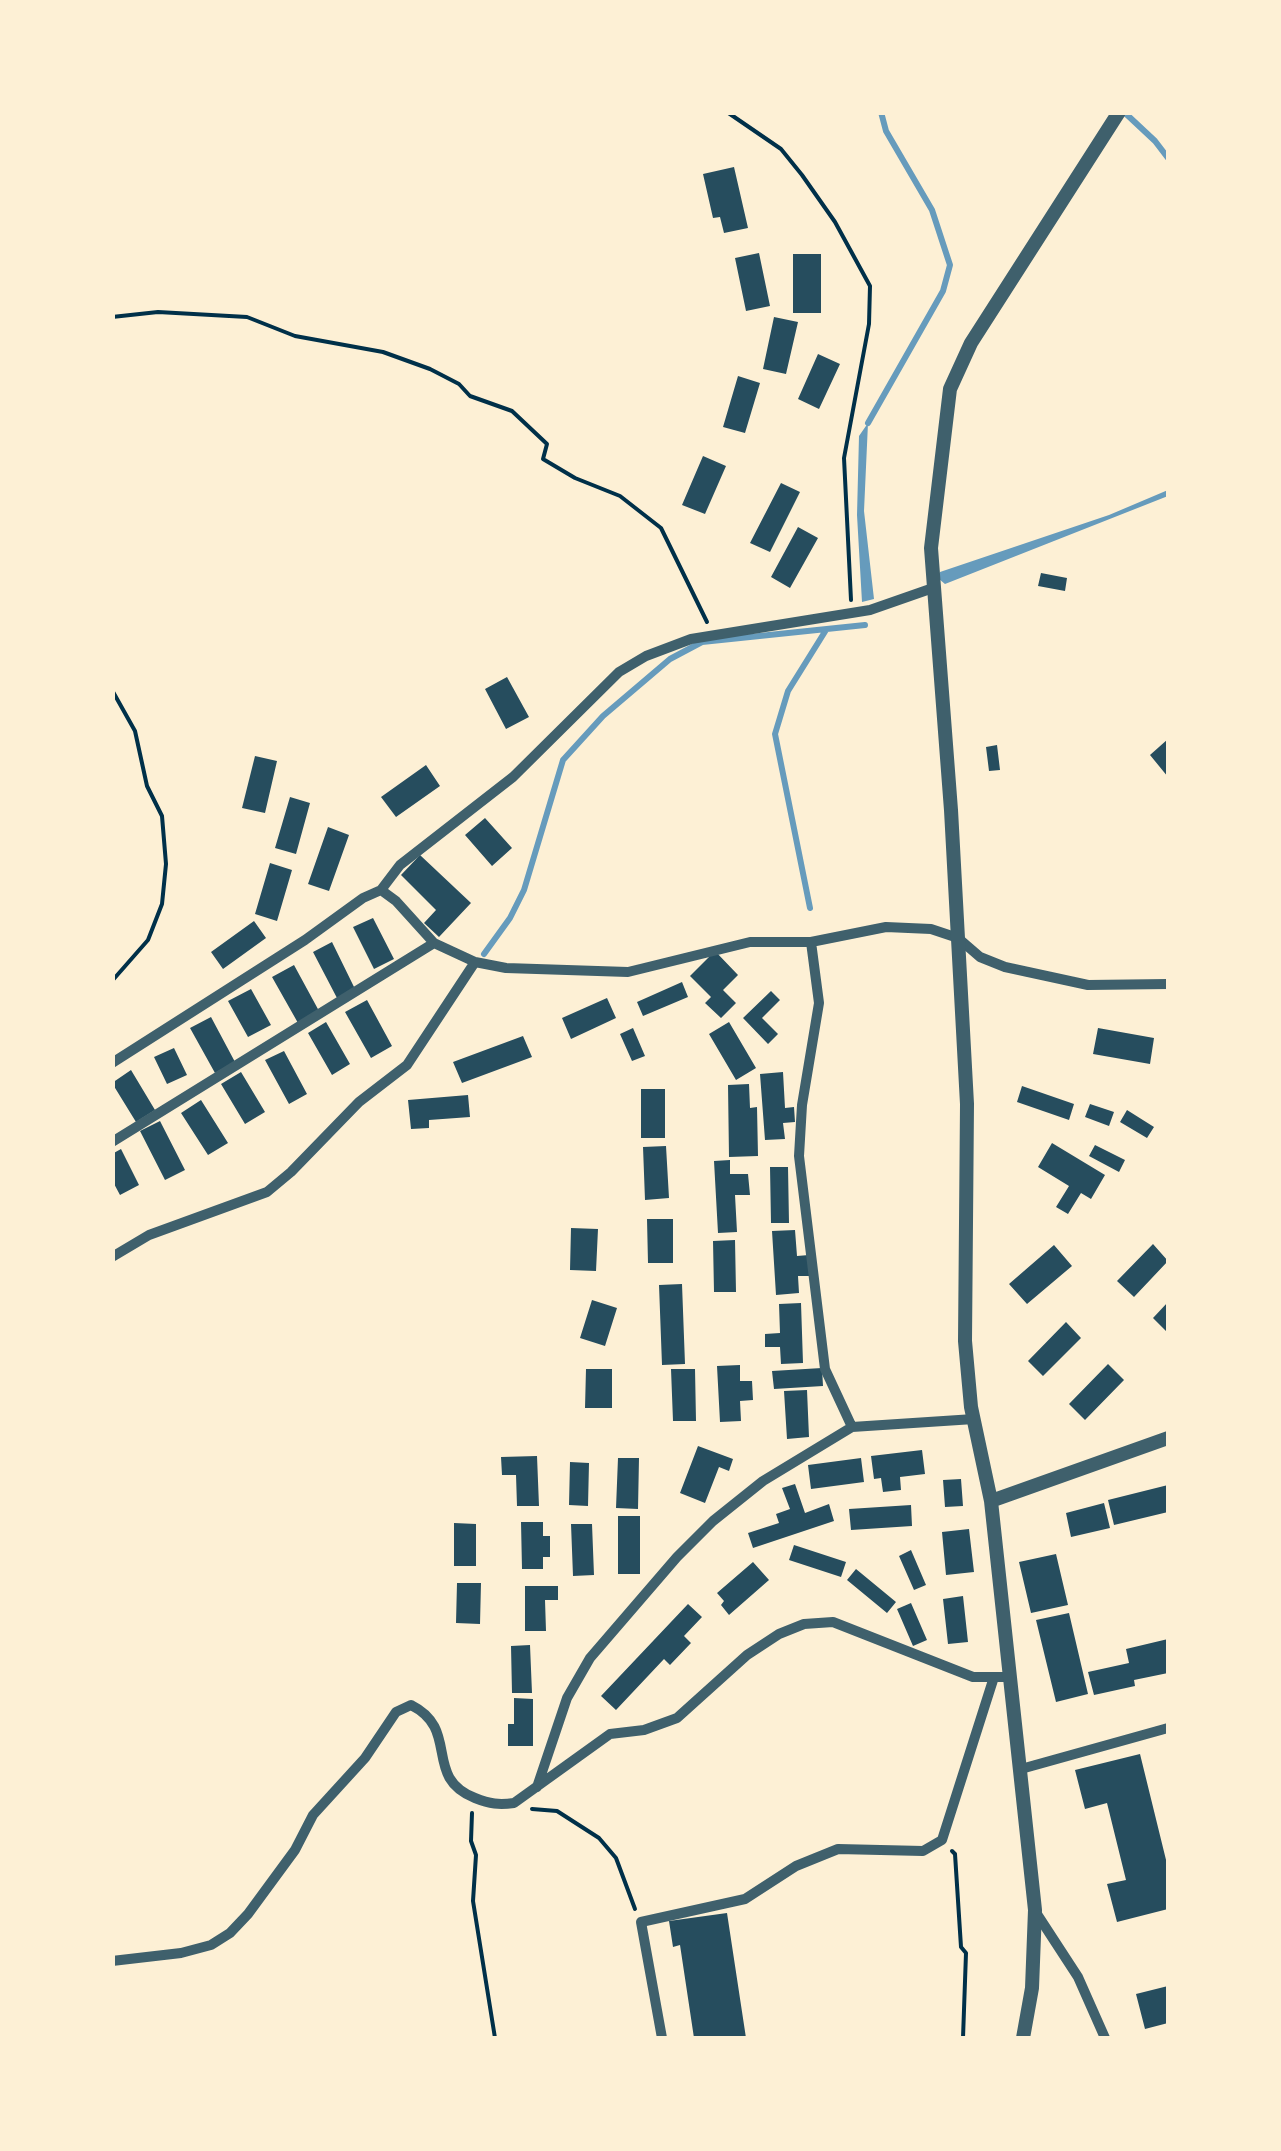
<!DOCTYPE html>
<style>
body{margin:0}
#map{position:relative;width:1281px;height:2151px;overflow:hidden;background:#fdf0d5;font-family:Roboto,sans-serif}
canvas{display:block}
.frame{position:absolute;inset:0;border:115px solid #fdf0d5;pointer-events:none}
</style>
<div id="map">
<canvas width="1281" height="2151"></canvas>
<div class="frame"></div>
</div>
<script>
const ctx = document.querySelector('canvas').getContext('2d');
ctx.lineJoin = 'round';
function paint(path, color) {
  ctx.fillStyle = color;
  ctx.fill(path, 'evenodd');
}
function stroke(path, color, width, dash) {
  ctx.strokeStyle = color;
  ctx.lineWidth = width;
  ctx.lineCap = dash ? 'butt' : 'round';
  ctx.setLineDash(dash || []);
  ctx.stroke(path);
}
const water = new Path2D(`
 M868,423l-4,88 10,88 -12,3 -5,-87 2,-79z
 M1168,490v6l-223,88 -6,-5 1,-7 169,-57z`);
const stream = new Path2D(`
 M1124,112l31,29 13,17
 M868,423l75,-132 7,-26 -18,-55 -46,-79 -5,-19
 M810,908l-35,-174 13,-43 38,-61
 M484,954l26,-36 14,-28 39,-130 40,-44 67,-57 32,-17 163,-17`);
const building = new Path2D(`
 M734,167l14,61 -24,5 -4,-16 -7,1 -10,-44z
 M759,253l11,53 -24,5 -11,-53z
 M793,254h28v59h-28z
 M774,317l24,5 -12,52 -23,-5z
 M818,354l22,10 -21,45 -21,-10z
 M738,376l22,7 -15,50 -22,-6z
 M703,456l23,10 -21,48 -23,-9z
 M781,483l19,9 -30,60 -20,-9z
 M798,527l20,11 -28,50 -19,-11z
 M1041,573l26,5 -2,13 -27,-5z
 M507,677l22,40 -23,12 -21,-40z
 M1168,739v38l-18,-22z
 M997,745l3,25 -11,1 -3,-24z
 M255,756l22,5 -12,52 -23,-5z
 M426,765l14,21 -44,31 -15,-20z
 M290,797l20,6 -14,51 -21,-6z
 M485,818l27,30 -20,18 -27,-31z
 M328,827l21,8 -20,56 -21,-7z
 M420,855l51,48 -32,34 -15,-14 12,-13 -35,-35z
 M270,863l22,7 -15,51 -22,-7z
 M373,918l21,41 -20,10 -21,-42z
 M254,921l12,17 -43,31 -12,-17z
 M332,942l23,47 -18,9 -24,-46z
 M715,951l23,24 -15,15 13,13 -15,15 -16,-15 6,-6 -21,-21z
 M294,965l25,46 -21,12 -26,-46z
 M682,982l6,15 -45,19 -6,-14z
 M251,989l20,36 -23,12 -20,-36z
 M771,991l9,9 -18,18 16,16 -10,10 -25,-26z
 M607,998l9,20 -45,21 -9,-21z
 M367,1000l25,46 -21,12 -26,-46z
 M211,1017l24,45 -20,11 -25,-45z
 M326,1022l24,42 -18,11 -24,-42z
 M729,1022l27,46 -20,12 -27,-46z
 M633,1028l12,28 -13,5 -12,-27z
 M1098,1028l56,10 -4,26 -57,-10z
 M523,1036l9,21 -70,26 -9,-21z
 M174,1048l13,27 -20,9 -13,-27z
 M284,1051l23,43 -18,10 -24,-44z
 M131,1070l24,40 -19,12 -24,-39z
 M241,1072l24,40 -20,12 -24,-40z
 M783,1072l2,36 9,-1 1,15 -12,1 2,16 -20,1 -5,-66z
 M749,1084l1,24 7,-1 1,49 -29,1 -1,-72z
 M1022,1086l52,18 -5,16 -52,-18z
 M641,1089h24v49h-24z
 M468,1095l2,22 -41,3v8l-18,1 -3,-29z
 M201,1100l27,43 -20,12 -27,-42z
 M1090,1104l24,8 -5,14 -24,-9z
 M1127,1110l27,17 -7,11 -27,-16z
 M160,1121l25,49 -20,10 -25,-49z
 M1052,1143l53,32 -14,24 -10,-6 -13,21 -12,-7 13,-21 -31,-19z
 M1095,1145l30,15 -6,12 -30,-16z
 M666,1146l3,52 -24,2 -2,-53z
 M121,1149l18,36 -19,10 -8,-15v-26z
 M730,1160v14h18l2,21h-15l2,37 -19,1 -4,-72z
 M770,1167h18l1,56h-18z
 M647,1219h26v44h-25z
 M571,1228l27,1 -2,42 -26,-1z
 M795,1230l2,26 12,-1 1,21h-12l1,17 -23,2 -4,-64z
 M735,1240l1,52h-22l-1,-51z
 M1153,1244l15,17 -34,36 -17,-16z
 M1054,1245l18,21 -45,38 -18,-20z
 M682,1284l3,80 -23,1 -3,-80z
 M592,1300l25,8 -12,38 -25,-8z
 M1168,1302v31l-15,-15z
 M801,1303l2,60 -22,1 -1,-17h-15v-13l15,-1 -1,-29z
 M1066,1322l15,16 -38,38 -15,-15z
 M1108,1364l16,16 -39,40 -16,-16z
 M740,1365v16h12l1,19 -13,1 1,20 -21,1 -3,-56z
 M822,1368l1,18 -49,3 -2,-18z
 M586,1369h26v39h-27z
 M671,1369h24l1,52h-23z
 M807,1390l2,47 -22,2 -3,-48z
 M698,1446l35,13 -4,12 -10,-4 -14,36 -25,-10z
 M922,1450l3,24 -25,3 1,13 -18,2 -2,-14 -7,1 -3,-23z
 M537,1456l2,50h-22l-1,-31h-14l-1,-18z
 M618,1458h21l-1,51 -22,-1z
 M861,1458l3,24 -53,7 -3,-24z
 M570,1462l19,1 -1,43 -19,-1z
 M961,1479l2,27 -18,1 -2,-27z
 M795,1484l10,29 24,-9 5,17 -81,27 -5,-15 31,-10 -3,-9 14,-5 -8,-21z
 M1168,1485v27l-54,13 -6,-25z
 M1104,1503l6,25 -39,9 -5,-24z
 M911,1505l1,21 -61,4 -2,-21z
 M618,1516h22v58h-22z
 M521,1522h22v14h7v21h-7v12h-21z
 M454,1523l22,1v42h-22z
 M571,1524h21l2,51 -21,1z
 M969,1529l5,43 -28,3 -4,-43z
 M794,1545l52,17 -5,15 -52,-17z
 M911,1550l15,35 -12,5 -15,-34z
 M1056,1554l12,51 -37,8 -12,-51z
 M753,1562l16,18 -40,35 -8,-10 3,-4 -7,-8z
 M856,1569l40,33 -9,11 -40,-33z
 M457,1583h24l-1,41 -24,-1z
 M525,1586h33v14h-13l1,31h-21z
 M963,1596l5,46 -20,2 -5,-45z
 M911,1603l16,37 -14,6 -16,-37z
 M688,1604l14,13 -18,19 7,7 -21,22 -6,-6 -48,51 -15,-14z
 M1069,1613l19,81 -32,8 -20,-82z
 M1168,1639v34l-34,7 1,6 -41,9 -6,-23 41,-9 -3,-14z
 M530,1645l2,48h-20l-1,-47z
 M514,1698l19,1v47h-25v-22h6z
 M1140,1754l28,114v41l-51,13 -10,-38 19,-4 -19,-77 -22,6 -10,-39z
 M727,1913l19,125h-52l-14,-93 -7,2 -4,-26z
 M1168,1986v37l-23,6 -9,-35z`);
const path = new Path2D(`
 M727,112l54,37 21,26 33,47 35,64 -1,38 -25,134 7,142
 M112,317l46,-5 89,5 48,19 88,16 47,17 29,15 11,12 42,15 35,33 -4,15 32,19 45,18 41,32 46,94
 M112,690l23,41 12,55 15,30 4,48 -4,40 -14,36 -36,41
 M532,1809l25,2 42,27 17,20 19,51
 M472,1813l-1,28 5,14 -3,46 22,137
 M952,1851l3,3 6,93 5,6 -3,85`);
const minor = new Path2D(`
 M381,890l19,-25 113,-88 106,-105 27,-16 45,-17 179,-29 63,-22
 M811,942l8,61 -17,102 -3,51 26,213 27,58
 M112,1063l193,-123 58,-42 18,-8 15,11 38,42 41,19 31,6 122,4 122,-30h61l75,-15 45,2 27,9 22,19 25,10 83,18 80,-1
 M112,1142l322,-199
 M112,1257l37,-22 118,-43 24,-20 68,-70 48,-37 68,-103
 M1021,1769l147,-41
 M537,1787l30,-89 23,-40 87,-101 36,-36 50,-40 89,-54 122,-8
 M1035,1911l43,66 27,61
 M112,1961l69,-8 30,-8 19,-12 18,-19 47,-64 18,-35 52,-57 31,-46 15,-7c50,25 11,72 64,93 15,6 24,7 39,5l96,-69 34,-4 33,-12 70,-63 32,-21 25,-10 29,-2 140,55h38
 M662,2038l-21,-116 104,-23 51,-33 42,-17 85,2 19,-11 52,-163`);
const tertiary = new Path2D(`
 M991,1501l177,-63
 M1023,2038l9,-50 3,-78 -44,-409 -20,-94 -6,-66 2,-237 -16,-294 -20,-262 19,-159 21,-46 148,-231`);
paint(water, '#669bbc');
stroke(stream, '#669bbc', 6);
paint(building, '#264d5e');
stroke(path, '#003049', 4);
stroke(minor, '#3f606c', 10);
stroke(tertiary, '#3f606c', 14);
</script>
